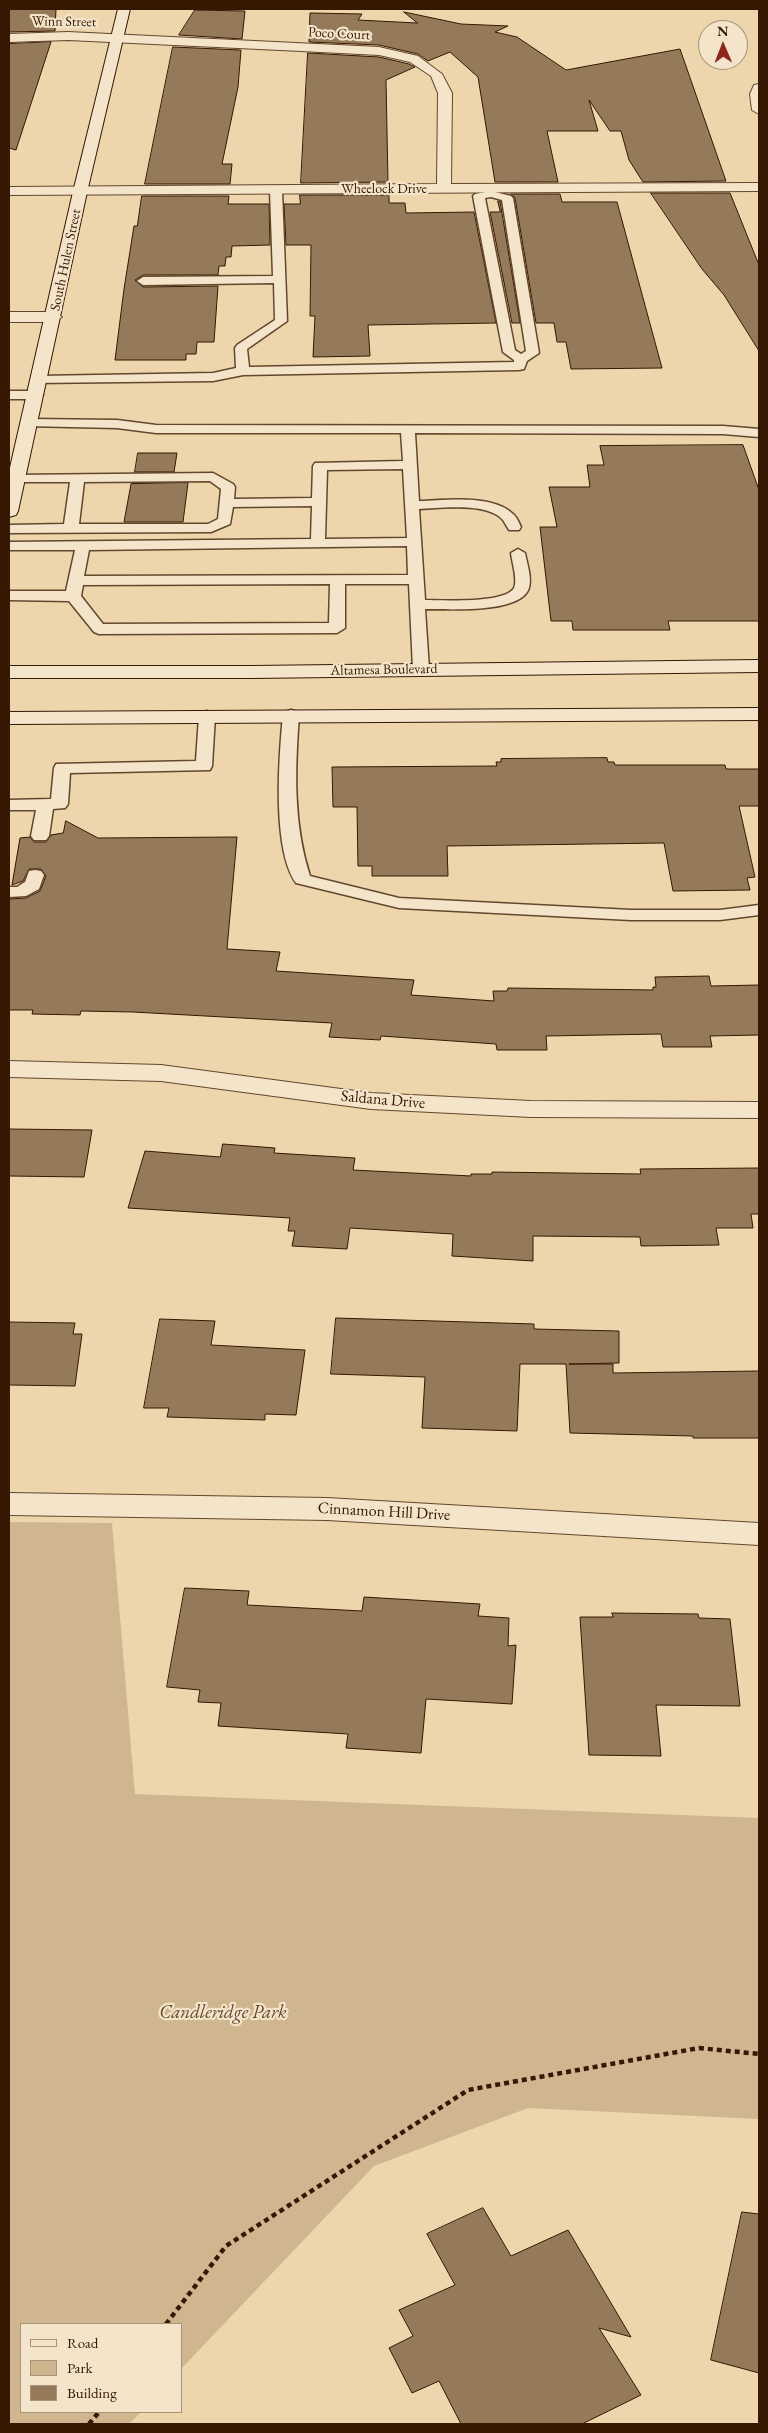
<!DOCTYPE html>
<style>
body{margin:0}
#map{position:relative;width:768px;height:2433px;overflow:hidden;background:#eed6ac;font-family:"EB Garamond",serif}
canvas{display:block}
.frame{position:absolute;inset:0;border:10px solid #351702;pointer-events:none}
.legend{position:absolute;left:20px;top:2323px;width:162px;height:90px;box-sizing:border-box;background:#f4e4c9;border:1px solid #a89279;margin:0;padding:6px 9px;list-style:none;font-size:15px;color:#351702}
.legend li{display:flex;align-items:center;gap:10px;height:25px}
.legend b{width:25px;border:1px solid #a89279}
.north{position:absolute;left:698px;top:20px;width:50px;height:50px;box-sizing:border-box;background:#f4e4c9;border:1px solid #a89279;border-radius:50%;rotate:359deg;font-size:14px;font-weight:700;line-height:20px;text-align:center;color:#351702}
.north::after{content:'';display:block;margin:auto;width:18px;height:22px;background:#8f2418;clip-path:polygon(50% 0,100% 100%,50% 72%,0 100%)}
</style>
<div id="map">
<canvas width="768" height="2433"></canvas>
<div class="frame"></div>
<ul class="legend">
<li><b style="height:6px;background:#f4e4c9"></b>Road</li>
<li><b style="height:14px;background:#cfb68f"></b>Park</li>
<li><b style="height:14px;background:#957a5a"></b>Building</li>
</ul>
<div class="north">N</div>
</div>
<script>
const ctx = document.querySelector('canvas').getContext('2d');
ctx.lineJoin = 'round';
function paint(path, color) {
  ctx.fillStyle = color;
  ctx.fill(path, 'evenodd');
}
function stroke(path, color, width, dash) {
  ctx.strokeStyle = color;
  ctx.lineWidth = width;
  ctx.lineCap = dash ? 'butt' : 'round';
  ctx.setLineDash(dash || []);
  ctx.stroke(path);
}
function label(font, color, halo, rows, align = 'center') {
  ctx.font = font + ' "EB Garamond",serif';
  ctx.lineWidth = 4.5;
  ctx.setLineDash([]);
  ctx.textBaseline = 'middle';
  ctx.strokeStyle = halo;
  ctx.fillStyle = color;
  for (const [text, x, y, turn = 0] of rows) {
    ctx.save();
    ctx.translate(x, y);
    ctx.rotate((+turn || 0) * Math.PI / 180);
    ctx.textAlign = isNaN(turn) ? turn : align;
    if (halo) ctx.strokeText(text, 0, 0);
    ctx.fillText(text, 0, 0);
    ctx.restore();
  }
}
const green = new Path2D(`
 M9,1522l103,1 23,271 624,24v301l-231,-11 -154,58 -193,203v-45h-160v88h120l-12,12h-120z`);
const building = new Path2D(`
 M56,9l-1,22 -46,1v-22z
 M195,10l50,1 -3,28 -63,-4z
 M404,12l57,12 47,2 -13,6 22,5 49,33 114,-21 46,132 -83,1 -14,-22 -8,-29h-11l-21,-31 9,31h-51l11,51h-63l-17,-105 -28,-25 -22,9 -10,-7 -39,-9 -70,-3 1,-29 52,1 -4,6 59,3z
 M51,42l-35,108 -7,-2v-104z
 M173,47l68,3 -3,37 -16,77h10l-2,20h-85z
 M308,53l71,4 30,7 6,3 -29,13 2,102 -87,1z
 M651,193h79l29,72v86l-35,-56 -22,-26z
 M511,194h49l2,8h55l45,166 -91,1 -5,-27h-9l-3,-19h-18l-21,-125z
 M300,195h89v8h16l1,10 68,-1 22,111 -128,2 2,31 -57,1 2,-41h-5l1,-71h-25l-2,-41h16z
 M142,196h87l-1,8h41l1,41 -38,1 -1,11h-5l-1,9h-6l-1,9h-75l-8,5 8,7 75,-1 -4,56h-17l-1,12h-10v6h-71l9,-71 10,-63h3z
 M498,201h2l20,122h-8l-22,-111h10z
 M743,445l16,45v131h-91l2,9h-97l-1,-9h-21l-11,-94h17l-8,-40h41l-3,-22h17l-4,-19z
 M138,453h39l-3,19h-39z
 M188,483l-5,39h-59l7,-38z
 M607,758l1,4h6l1,3h110l1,4h33v37h-20l16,71 -8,1 3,12 -77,1 -9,-48 -217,3 1,30h-76v-10h-14l-1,-59h-24l-1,-40 165,-1 -1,-4h5v-3z
 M66,821l32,17 139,-1 -10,112 53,3 -4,19 138,9 -3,15 83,6 -1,-10h14l1,-3 145,2v-3h3l-1,-10 54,-1 2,10 48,-1v50l-49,1 2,11h-49l-2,-13 -115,2 1,14h-50l-1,-6 -115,-8 -1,4 -51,-3 3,-14 -199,-11 -52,-1 -1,4 -48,-1 1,-4h-24v-111l17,-1 14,-7 6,-15 -5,-7h-12l-6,12 -11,4 8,-47 10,-1 4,5h12l5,-7 12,-2z
 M9,1129l83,1 -8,47 -75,-1z
 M223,1144l52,4 -1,5 81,5 -2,12 118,6v-2h21v-2l149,2 -1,-5 119,-1v46h-8l2,14h-37l3,17 -78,1 -1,-9 -107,-1v25l-81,-5 1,-22 -103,-6 -3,21 -55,-3 3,-15h-7l2,-13 -162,-10 17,-57 75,6z
 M336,1318l198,6v5l85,2v32l-50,1h44v9l146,-2v67h-66v-2l-123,-3 -4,-69h-46l-3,67 -95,-3 3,-51 -94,-3z
 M160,1319l55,2 -4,24 94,5 -9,65 -31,-1v6l-98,-3 2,-9h-25z
 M9,1322l66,1 -2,11h9l-7,52 -66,-1z
 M185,1588l64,3 -2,14 115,6 2,-14 116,7 -2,12 31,2 -1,28 8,-1 -4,59 -86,-5 -5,54 -75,-5 2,-14 -130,-8 3,-23 -23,-1 2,-12 -33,-3z
 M612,1613l86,1 1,4 31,1 10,87 -84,-1 5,51 -72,-1 -9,-138h33z
 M483,2208l28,48 57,-26 63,107 -32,-9 42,67 -59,29h-121l-22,-43 -27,12 -23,-45 24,-12 -14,-26 56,-25 -28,-51z
 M742,2212l17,2v159l-48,-13z`);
const path = new Path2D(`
 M166,2324l60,-78 242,-156 231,-42 60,6
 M89,2424l10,-12`);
const lane = new Path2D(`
 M276,187l6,3 5,131 -40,28 2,18 265,-5v-2l-11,-8 -30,-156 2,-2 16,-3 20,5 2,2 26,155 -12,8 -3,8 -5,1 -276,5 -30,6 -179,2 -1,-3 1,-3 5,-1 174,-3 23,-5 -1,-20 2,-3 38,-25 -1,-37 -131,2 -6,-4 6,-4 130,-1 -3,-86zM491,197l11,3 24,151 -5,3 -6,-4 -30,-152z
 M9,391h27l7,4 -7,4h-27z
 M29,419l88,1 39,5 567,1 36,3v8l-36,-3 -308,-1 4,68c26,-1 74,-7 94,13 4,3 6,9 8,13l-2,3h-10c-2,-3 -4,-7 -6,-10 -15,-18 -63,-12 -84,-11l6,91c16,0 80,4 89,-12 4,-8 -2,-26 -3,-35l7,-4 7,4c2,11 7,24 4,35 -8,26 -82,21 -104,21l4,60 -8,5 -8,-5 -4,-85h-64v44l-8,5 -238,1 -5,-2 -25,-31 -60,-1v-9h57l9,-41h-66v-8l302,-3 1,-33 -79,1 -3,17 -19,8 -202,1v-8l55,-1 6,-42h-54l-7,-4 2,-3 202,-2 20,11 2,3 -1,12 78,-1 1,-32 2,-3 88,-2 -2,-28h-245l-39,-5 -93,-2 -2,-3zM403,469l4,69 -82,1 2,-69zM210,481l11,8 -3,30 -10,5h-129l5,-42zM407,546l1,29 -324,1 5,-26zM330,584l-1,39 -226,1 -22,-28 2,-11z
 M291,710l6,2 2,3c-4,55 -6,108 11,161l89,22 232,12h89l39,-5v10l-39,5h-89l-232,-12 -103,-25c-24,-34 -17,-127 -13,-168l2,-3z
 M207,711l6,2 2,3 -3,50 -2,4 -140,3 -2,31 -3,4 -12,1 -4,27 -3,4h-12l-3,-4 5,-26h-27v-10l42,-1 3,-31 2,-4 140,-3 3,-45 2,-3z
 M35,870l6,1 3,4 -5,14 -13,7 -17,1v-10h8l8,-5 4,-11z`);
const street = new Path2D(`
 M68,32l311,15 39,9 24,18 10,19 -1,91 308,-1v8l-750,4v-8l428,-3 1,-91 -7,-17 -21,-14 -31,-7 -78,-4 -233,-11 -59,2v-8z
 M759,84v30l-7,-4 -2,-16 4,-9z
 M9,312h45l8,5 -8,5h-45z
 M9,1061l152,4 210,28 160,8 228,1v16l-228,-1 -160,-8 -210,-28 -152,-4z
 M9,1493l318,5 432,25v22l-432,-25 -318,-5z`);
const secondary = new Path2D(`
 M118,9h12l-43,183 -69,319 -2,4 -7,2v-45l64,-280z
 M759,660v12l-508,6h-242v-12h242z
 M759,708v12l-750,4v-12z`);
const farStreetnames = [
 ["Winn Street",64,22,1],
 ["Poco Court",339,34,3],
 ["Wheelock Drive",384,189],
 ["South Hulen Street",66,260,-78],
 ["Altamesa Boulevard",384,670,-1]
];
const streetNames = [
 ["Saldana Drive",383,1100,5],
 ["Cinnamon Hill Drive",384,1512,3]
];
const nearParknames = [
 ["Candleridge Park",223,2013]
];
paint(green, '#cfb68f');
paint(building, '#957a5a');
stroke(building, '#351702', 1);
stroke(lane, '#63472c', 3);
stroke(street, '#63472c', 2);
stroke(secondary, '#351702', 2);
stroke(path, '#351702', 4.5, [5, 4]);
paint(lane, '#f4e4c9');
paint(street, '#f4e4c9');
paint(secondary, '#f4e4c9');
label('14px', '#351702', '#f4e4c9', farStreetnames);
label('16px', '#351702', '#f4e4c9', streetNames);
label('italic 19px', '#63472c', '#f4e4c9', nearParknames);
</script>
